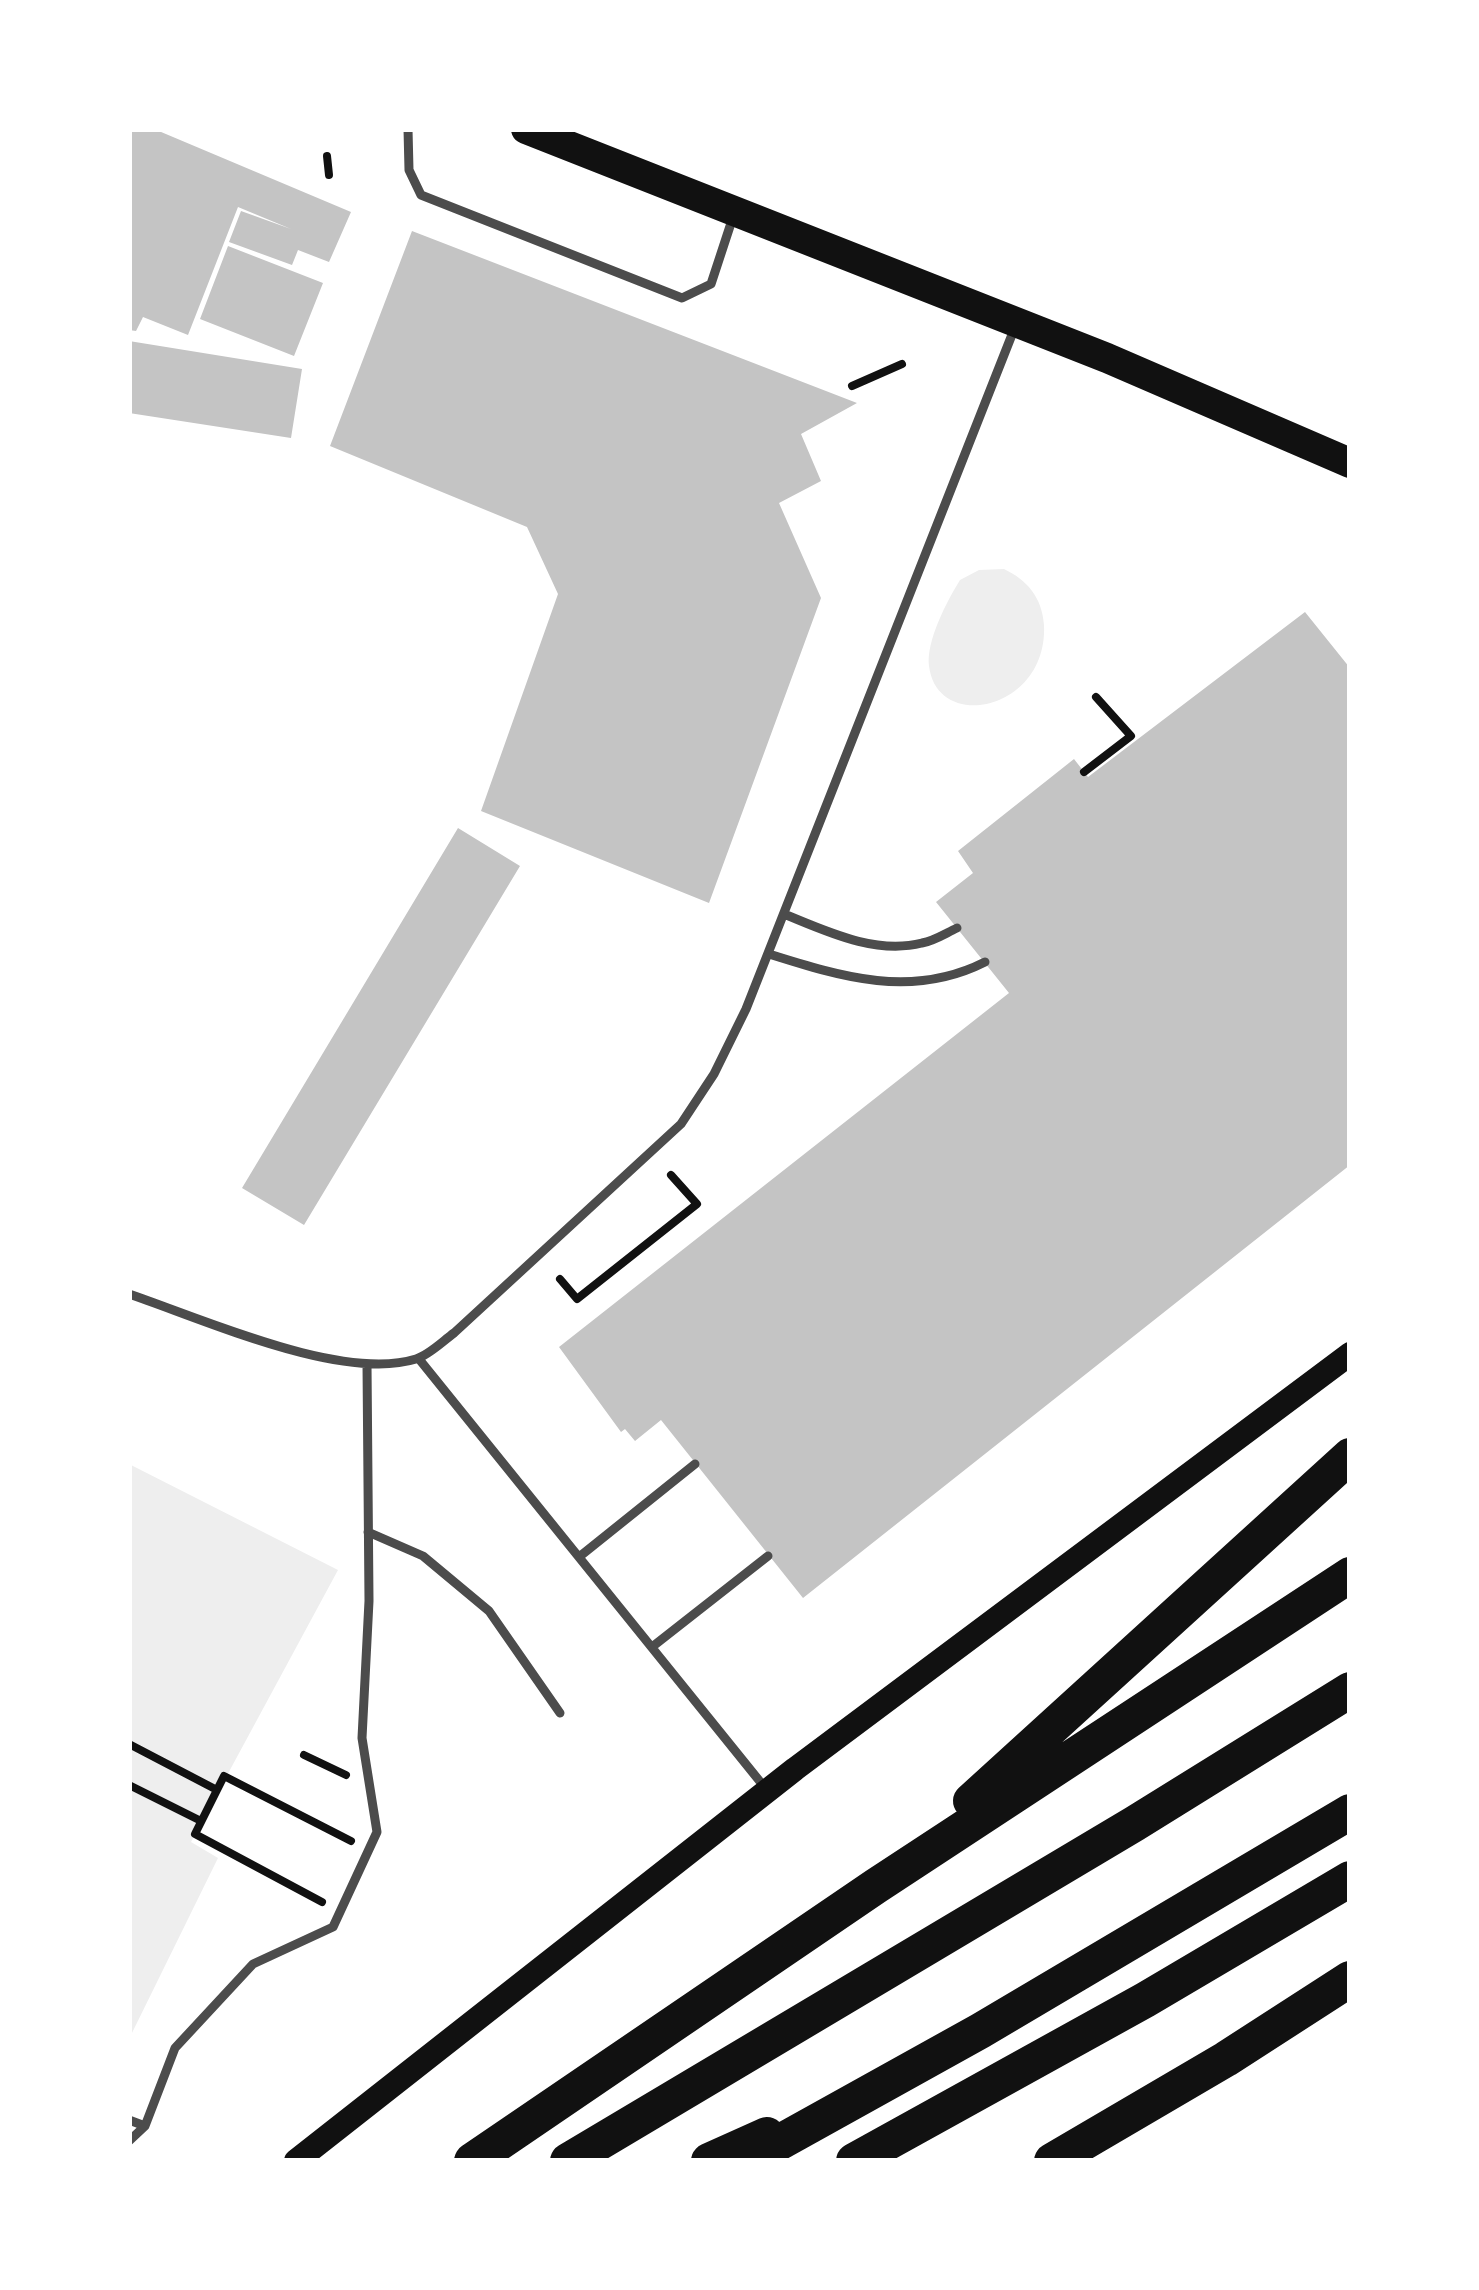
<!DOCTYPE html>
<style>
body{margin:0}
#map{position:relative;width:1479px;height:2290px;overflow:hidden;background:#fff;font-family:Ubuntu,sans-serif}
canvas{display:block}
.frame{position:absolute;inset:0;border:132px solid #fff;pointer-events:none}
</style>
<div id="map">
<canvas width="1479" height="2290"></canvas>
<div class="frame"></div>
</div>
<script>
const ctx = document.querySelector('canvas').getContext('2d');
ctx.lineJoin = 'round';
function paint(path, color) {
  ctx.fillStyle = color;
  ctx.fill(path, 'evenodd');
}
function stroke(path, color, width, dash) {
  ctx.strokeStyle = color;
  ctx.lineWidth = width;
  ctx.lineCap = dash ? 'butt' : 'round';
  ctx.setLineDash(dash || []);
  ctx.stroke(path);
}
const green = new Path2D(`
 M1004,569c23,11 38,28 40,56 4,86 -107,108 -115,41 -3,-25 18,-65 31,-86l19,-10z
 M129,1464l209,106 -147,272 27,16 -89,181z`);
const building = new Path2D(`
 M129,129h25l197,83 -22,50 -31,-12 -6,15 -63,-23 12,-31 50,18 -53,-22 -50,128 -45,-18 -7,14 -7,-1z
 M412,231l445,172 -56,31 20,47 -42,22 42,95 -112,305 -228,-92 77,-217 -31,-67 -197,-81z
 M228,246l95,37 -29,73 -94,-37z
 M129,341l173,28 -11,69 -162,-25z
 M1305,612l45,56v497l-547,433 -142,-178 -26,21 -10,-12 -4,3 -62,-85 450,-354 -73,-91 37,-29 -15,-22 116,-92 14,18z
 M458,828l62,38 -216,359 -62,-37z`);
const path = new Path2D(`
 M327,156l2,19
 M852,386l50,-22
 M1084,772l47,-36 -35,-39
 M560,1279l17,20 120,-95 -26,-29
 M129,1744l88,46
 M304,1755l42,20
 M129,1785l72,36
 M322,1902l-127,-68 29,-58 127,65`);
const service = new Path2D(`
 M408,129l1,41 12,25 261,103 29,-14 22,-67
 M784,914c42,17 91,41 138,29 12,-2 24,-10 35,-15
 M769,954c73,23 143,45 216,8
 M129,1294c74,25 213,88 287,65 13,-4 27,-18 38,-26l227,-209 33,-50 32,-65 269,-682
 M419,1359l347,430
 M368,1532l55,24 66,55 71,102
 M579,1557l116,-93
 M652,1647l116,-91
 M129,2120l16,6 -16,15
 M145,2126l30,-78 78,-84 80,-37 44,-95 -15,-94 7,-137 -2,-237`);
const secondary = new Path2D(`
 M296,2161l499,-392 555,-415`);
const primary = new Path2D(`
 M526,129l581,229 243,105`);
const motorway = new Path2D(`
 M971,1801l379,-345
 M472,2161l404,-275 474,-311
 M568,2161l566,-337 216,-134
 M709,2161l58,-26
 M746,2161l234,-130 370,-219
 M854,2161l291,-161 205,-121
 M1052,2161l174,-102 124,-80`);
paint(green, '#eee');
paint(building, '#c4c4c4');
stroke(path, '#111', 8);
stroke(service, '#4c4c4c', 9);
stroke(secondary, '#111', 24);
stroke(primary, '#111', 30);
stroke(motorway, '#111', 36);
</script>
